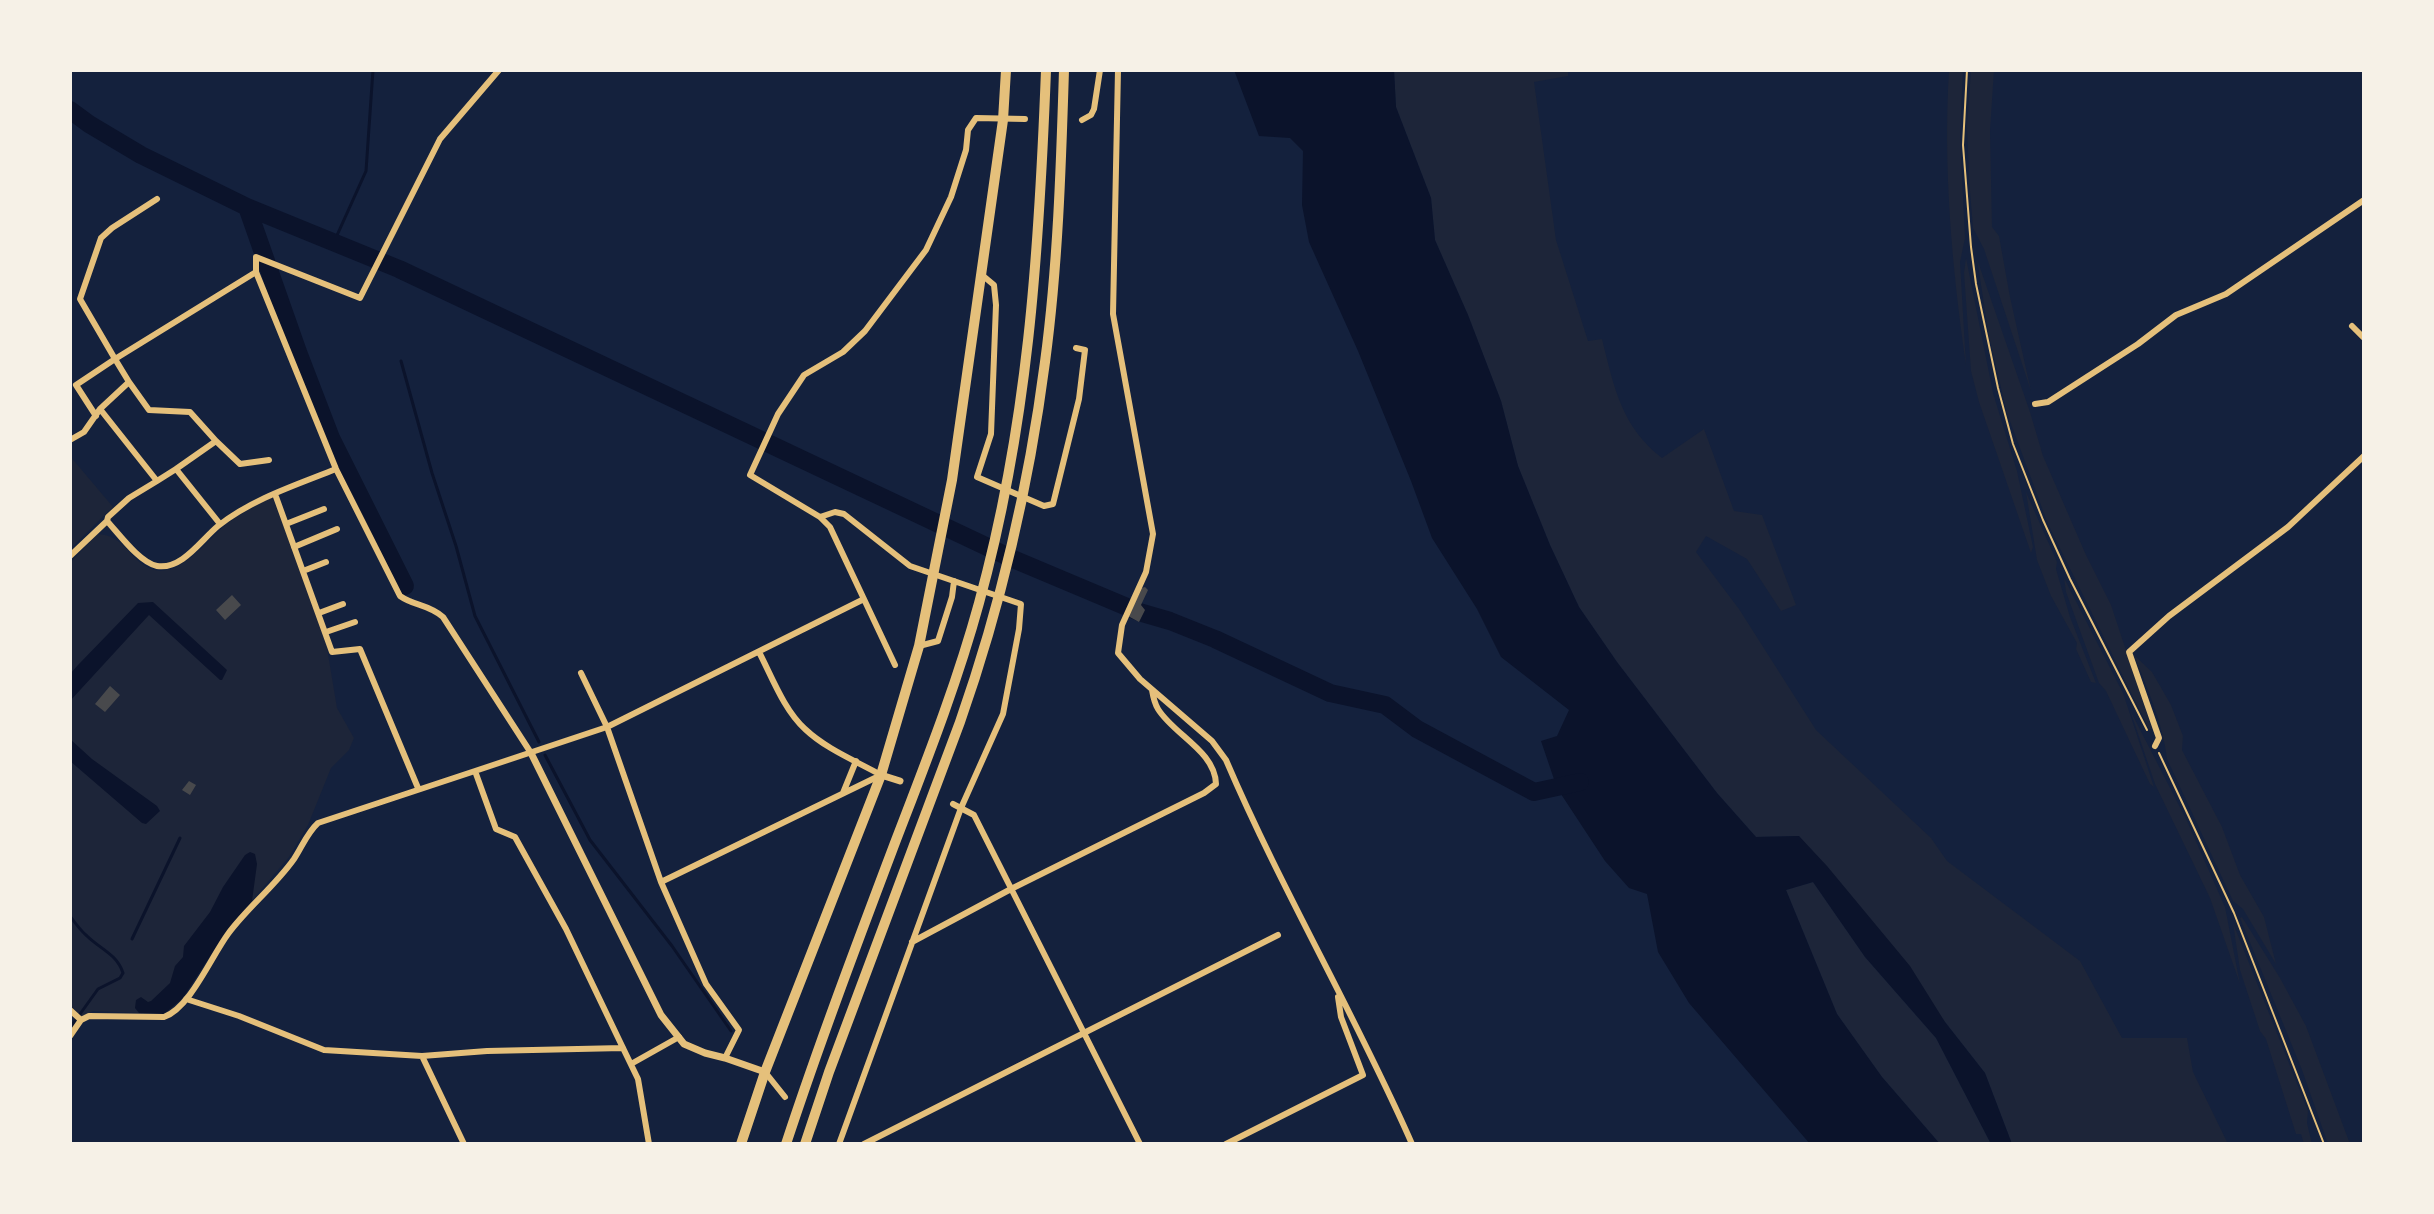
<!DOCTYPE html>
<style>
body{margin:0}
#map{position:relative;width:2434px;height:1214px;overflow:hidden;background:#14213d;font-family:"Asap Condensed",sans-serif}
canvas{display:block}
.frame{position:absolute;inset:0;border:72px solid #f6f1e7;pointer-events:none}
</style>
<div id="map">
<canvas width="2434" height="1214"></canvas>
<div class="frame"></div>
</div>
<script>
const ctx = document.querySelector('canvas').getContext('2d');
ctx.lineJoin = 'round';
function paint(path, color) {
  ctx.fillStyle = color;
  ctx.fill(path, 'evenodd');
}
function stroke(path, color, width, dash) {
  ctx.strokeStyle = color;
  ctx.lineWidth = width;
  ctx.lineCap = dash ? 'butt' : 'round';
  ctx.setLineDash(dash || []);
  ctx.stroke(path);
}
const green = new Path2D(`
 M1394,70h174v6l-34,6 22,158 32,101 14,-2c12,48 19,87 60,119l42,-29 30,82 28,4 34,90 -15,6 -34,-52 -41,-23 -10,16 43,57 77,121 115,108 16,23 133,100 42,77h65l6,34 35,72h-216l-27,-71 -186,-237 -43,1 -39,-44 -100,-131 -38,-55 -29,-62 -32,-79 -17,-65 -33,-86 -33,-75 -4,-42 -35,-91z
 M1949,70h14l-3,66 5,102 -5,24 6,103c-14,-97 -23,-196 -17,-295z
 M1971,70h23l-4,61 2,96 7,9 11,61 21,94 -47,-142 -11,-21 -4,-49 -2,-53z
 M1966,258l27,135 24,78 16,76 -2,6 -52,-151 -8,-31 -7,-98z
 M1977,259l53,153 13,44 43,99 25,50 41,124h-3l-101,-205 -41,-111 -18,-77z
 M70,456l43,51 -43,42z
 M2026,492l31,70 -1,7 14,48 26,66 -5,-1 -15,-33 1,-6 -26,-47 -14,-36z
 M272,497l44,110 11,41 10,60 17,30 -5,12 -18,18 -23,57 -19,32 -62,73 -44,68 -19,16 -71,-3 -12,6 -11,-10v-444l27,-29c27,1 30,22 50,33 30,17 61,-29 82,-45 13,-9 29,-17 43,-25z
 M2064,578l59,115 31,94 -4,-3 -44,-93 -7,-8 -33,-91z
 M2134,655l18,17 19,33 12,31 -1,14 40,77 18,48 24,42 12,47 -33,-55 -10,-8 -66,-142c-4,-36 -20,-71 -33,-104z
 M2130,710l57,111 38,86 15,77 -30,-86 -55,-114z
 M1813,882l52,75 71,81 55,106h-51l-58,-67 -45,-63 -51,-124z
 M2242,917l38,61 26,48 44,118h-22l-26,-74 -62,-152z
 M2233,923l75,188 -1,12 5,21h-8l-3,-10h-5l-30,-95 -6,-8 -20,-61z`);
const water = new Path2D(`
 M1234,70h160l2,37 35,91 4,42 33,75 33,86 17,65 32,79 29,62 38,55 100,131 39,44 43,-1 28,30 83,100 35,56 40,51 27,71h-21l-55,-106 -71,-81 -52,-75 -27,8 51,124 45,63 58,67h-130l-121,-141 -31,-51 -11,-58 -18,-6 -24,-27 -48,-73 -16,-47 16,-5 12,-26 -68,-53 -24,-48 -45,-71 -21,-57 -53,-130 -49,-109 -7,-37 1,-54 -13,-13 -31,-2z
 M153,602l74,68 -5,10h-2l-71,-65 -79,86v-27l8,-9 60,-62z
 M70,739l22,20 65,47 3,5 -14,13 -4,-1 -72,-62z
 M250,852l5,2 2,10 -5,37 -25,29 -44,68 -19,16 -25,-1 -4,-5 1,-8 5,-3 7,5 3,-1 19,-18 5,-17 8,-9 1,-11 26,-34 13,-25 22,-32z`);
const stream = new Path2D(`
 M334,242l32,-71 7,-101
 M399,269l2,9
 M401,361l31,112 24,73 19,70 64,126
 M545,755l45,85 82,106 59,85
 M70,916c5,7 10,14 17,20 13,13 30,18 36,37l-3,5 -22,11 -28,39
 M132,939l48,-101`);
const river = new Path2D(`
 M70,110l19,14 52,31 106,52 152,62 614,290 126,53 31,9 45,18 115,54 55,12 32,24 117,63 46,-10
 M247,207l51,145 33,86 74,148`);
const building = new Path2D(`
 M1145,587l3,3 -7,15 4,5 -6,12 -11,-6 14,-28z
 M232,595l9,10 -16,15 -9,-10z
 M110,686l10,9 -15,17 -10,-8z
 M189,781l7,4 -6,10 -8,-5z`);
const path = new Path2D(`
 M1967,70l-4,75 8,102 5,37 22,104 15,56 30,76 27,59 77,151
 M2159,753l75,160 90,231`);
const minor = new Path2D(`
 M1118,70l-5,244 40,220 -7,38 -24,53 -4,28 22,26 72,62 14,19c56,131 129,254 186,384
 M1082,120l9,-5 3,-6 6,-39
 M256,272l80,197 64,127c14,10 28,8 43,21l88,136
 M982,275l12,10 2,20 -5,129 -14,43 67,29 9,-2 26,-105 6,-49 -9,-2
 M2352,326l12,12
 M129,382l20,28 41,2 26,29 -40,28
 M2035,404l13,-2 90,-58 38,-29 50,-21 138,-94
 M100,409l57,72 19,-12 44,55
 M96,416l-20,-31 39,-26 -35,-60 21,-61 11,-10 45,-29
 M70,440l14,-8 16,-23 29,-27 -14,-23 141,-87v-15l104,41 80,-159 59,-69
 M216,441l24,23 29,-4
 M275,494l57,158 28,-3 58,139
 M820,517l15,-5 9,2 66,52 111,38 -2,25 -16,85 -42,94 -122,336
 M107,521l1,-4 21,-19 28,-17
 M286,524l38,-15
 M294,547l43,-18
 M70,556l37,-35c12,13 33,42 50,45 25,4 44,-26 61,-40 34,-27 78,-41 118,-57
 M303,571l23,-9
 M319,613l24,-9
 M326,632l29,-10
 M919,646l19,-5 14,-44 2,-16
 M759,652c13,25 25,58 46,77 21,20 51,32 76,46
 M895,665l-65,-138 -10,-10 -70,-42 28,-61 26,-39 39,-23 22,-21 61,-81 25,-53 15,-47 2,-20 8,-12 49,1
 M581,673l26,54 54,155 45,102 33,46 -14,28
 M2155,746l4,-8 -30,-86 40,-36 119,-89 76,-71
 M475,771l132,-44 257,-128
 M843,793l13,-32
 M953,804l21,11 166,329
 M661,882l220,-107
 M912,942l99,-53 193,-96 12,-9c-1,-33 -42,-49 -58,-75 -3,-5 -5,-13 -6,-19
 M186,999l53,17 85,34 98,6 65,-5 136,-3
 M70,1010l11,10
 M70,1036l11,-16 8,-4 75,1c26,-9 47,-60 64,-83 19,-26 47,-48 66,-75 8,-12 13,-26 24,-36l157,-52 21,58 19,8 51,92 57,119 15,31 11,65
 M422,1056l42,88
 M631,1064l48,-27
 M765,1072l20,25
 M864,1144l414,-209
 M1226,1144l137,-69 -22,-58 -3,-20`);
const tertiary = new Path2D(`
 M531,753l130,262 23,29 21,9 20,5 40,14
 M881,775l19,6`);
const trunk = new Path2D(`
 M741,1144l24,-72 116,-297 38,-129 33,-166 51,-360 3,-50`);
const motorway = new Path2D(`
 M786,1144c33,-100 70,-198 107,-296 31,-81 63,-161 86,-245 49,-178 60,-350 67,-533
 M805,1144l24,-72 131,-350c41,-117 69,-237 85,-360 13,-97 16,-195 19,-292`);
paint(green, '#1d2539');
paint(water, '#0b132b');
stroke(stream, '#0b132b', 3);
stroke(river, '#0b132b', 18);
paint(building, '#48494c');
stroke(path, '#e5c07b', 2);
stroke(minor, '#e5c07b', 6);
stroke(tertiary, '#e5c07b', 7);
stroke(trunk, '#e5c07b', 10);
stroke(motorway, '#e5c07b', 10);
</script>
